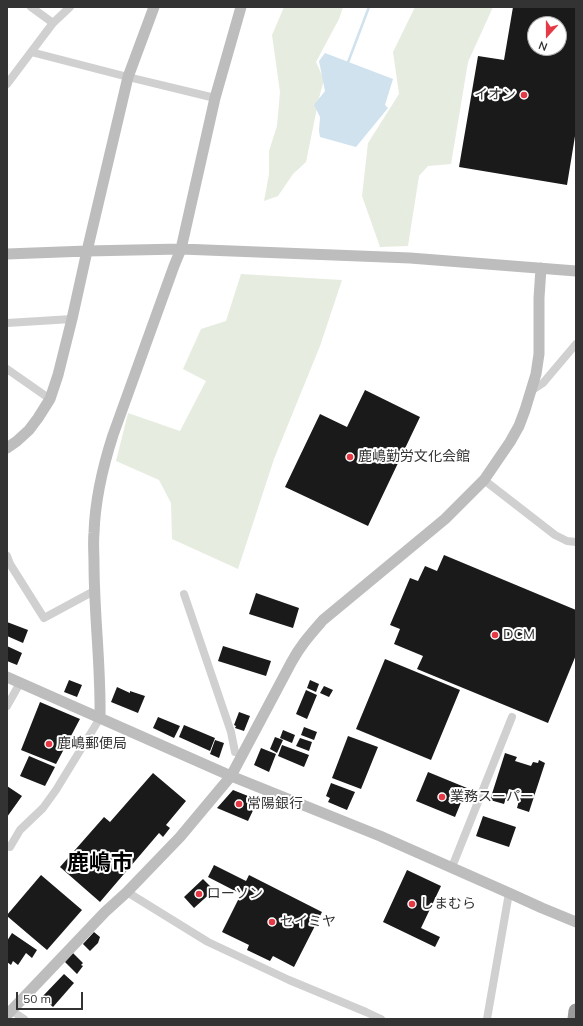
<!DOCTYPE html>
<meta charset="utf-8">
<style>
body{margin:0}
#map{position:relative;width:583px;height:1026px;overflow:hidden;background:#fff;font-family:Mulish,sans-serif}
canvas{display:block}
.frame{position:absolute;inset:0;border:8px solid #333;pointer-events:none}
.north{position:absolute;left:527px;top:16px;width:40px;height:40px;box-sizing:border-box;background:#fff;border:1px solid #adadad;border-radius:50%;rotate:201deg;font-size:11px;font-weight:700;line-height:16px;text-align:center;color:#333}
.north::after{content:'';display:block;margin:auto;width:14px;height:18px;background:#e63946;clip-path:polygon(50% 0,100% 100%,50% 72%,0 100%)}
.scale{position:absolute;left:16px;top:992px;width:67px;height:18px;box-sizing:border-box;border:2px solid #333;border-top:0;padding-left:5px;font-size:12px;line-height:14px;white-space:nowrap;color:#333;-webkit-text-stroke:3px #fff;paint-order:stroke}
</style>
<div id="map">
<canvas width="583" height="1026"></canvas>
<div class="frame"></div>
<div class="north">N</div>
<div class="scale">50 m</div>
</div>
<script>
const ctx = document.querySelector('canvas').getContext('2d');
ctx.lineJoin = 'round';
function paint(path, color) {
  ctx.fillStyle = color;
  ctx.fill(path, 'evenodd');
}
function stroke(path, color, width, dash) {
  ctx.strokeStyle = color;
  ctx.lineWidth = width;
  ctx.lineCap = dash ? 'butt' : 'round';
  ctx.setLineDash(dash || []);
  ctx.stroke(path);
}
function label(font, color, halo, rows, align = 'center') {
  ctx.font = font + ' Mulish,"Noto Sans JP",sans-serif';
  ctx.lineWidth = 4;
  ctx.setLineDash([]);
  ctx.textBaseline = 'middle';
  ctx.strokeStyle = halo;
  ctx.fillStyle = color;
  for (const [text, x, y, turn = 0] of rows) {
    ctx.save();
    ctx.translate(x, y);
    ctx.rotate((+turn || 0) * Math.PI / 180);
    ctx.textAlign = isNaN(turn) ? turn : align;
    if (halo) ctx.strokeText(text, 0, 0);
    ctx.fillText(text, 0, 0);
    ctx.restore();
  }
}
const green = new Path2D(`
 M284,7h59l-4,12 -23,43 8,18 -5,18 -13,64 -13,12 -15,22 -14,5 5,-27v-23l8,-25 3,-34 -8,-57z
 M415,7h78l-25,55 -17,102 -23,2 -9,10 -11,70 -28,1 -18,-51 6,-53 31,-49 -6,-42z
 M241,274l101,6 -22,66 -46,113 -36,110 -66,-30 -1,-36 -12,-23 -43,-19 12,-48 52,18 26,-50 -23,-12 18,-40 25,-8z`);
const water = new Path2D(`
 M325,53l68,26 -8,26 3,3 -32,39 -36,-10 -1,-6 1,-14 -6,-12 11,-14 -6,-30z`);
const stream = new Path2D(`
 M347,65l22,-58`);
const building = new Path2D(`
 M513,7h63v123l-9,55 -108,-18 19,-111 26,4zM535,24h24v24h-24z
 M365,390l55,27 -52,109 -83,-39 35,-73 27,13z
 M444,555l132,55v45l-28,68 -131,-54 6,-13 -29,-12 6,-15 -10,-4 20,-47 8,3 7,-15 12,5z
 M256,593l43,15 -6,20 -44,-14z
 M7,622l21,8 -5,13 -16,-7z
 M7,646l15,7 -5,12 -10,-4z
 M223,646l48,15 -5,15 -48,-15z
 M385,659l75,31 -29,70 -75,-31z
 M69,680l13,5 -5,12 -13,-5z
 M310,680l9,4 -3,8 -9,-4z
 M324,686l9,4 -4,7 -9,-4z
 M117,687l13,6v-2l15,5 -7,17 -27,-11z
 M306,690l11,5 -10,24 -11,-5z
 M40,702l40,17 -24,45 -35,-14z
 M239,712l11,4 -6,15 -9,-3 1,-2 -2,-1z
 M158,717l22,9 -6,12 -21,-10z
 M184,725l31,13 -5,13 -31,-14z
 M304,727l13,5 -3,8 -13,-5z
 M283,730l12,5 -3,8 -12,-5z
 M348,736l30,11 -17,42 -29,-11z
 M275,737l8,3 -6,13 -7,-4z
 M300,738l12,4 -3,9 -13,-5z
 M215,740l9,3 -5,15 -9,-4z
 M282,745l27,10 -5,12 -26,-11z
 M261,748l15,6 -7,18 -15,-7z
 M505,753l12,4 -2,4 16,5 2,-4 5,1 1,-3 6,3 -16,49 -12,-4 4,-15 -12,-4 -5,15 -14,-4z
 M29,756l26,11 -10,19 -25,-10z
 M428,772l39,16 -12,29 -39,-16z
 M153,773l33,28 -20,24 4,3 -7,9 -4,-4 -59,69 -40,-35 44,-50 6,5z
 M331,783l24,9 -8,18 -19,-8 2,-4 -4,-2z
 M7,786l15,10 -15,21z
 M233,790l25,10 -10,21 -31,-13z
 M483,816l33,11 -7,20 -33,-11z
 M214,865l32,16 3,-6 73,37 -28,55 -21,-11 -3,5 -23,-11 2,-5 -27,-13 19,-38 -33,-17z
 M407,870l34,16 -20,42 19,9 -5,10 -52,-25z
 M41,875l41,35 -35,40 -40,-34v-1z
 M203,879l11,11 -20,18 -10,-11z
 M94,932l6,5 -2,6 -8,8 -7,-7z
 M12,933l25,17 -5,8 -6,-5 -8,12 -5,-4 -2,4 -4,-3v-21z
 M73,953l10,10 -2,2 2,1 -6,8 -12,-12z
 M64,974l10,9 -21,24 -11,-10z`);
const street = new Path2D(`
 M31,7l22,16
 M31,52l97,25 87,21
 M7,84l46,-61 17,-16
 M7,323l65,-4
 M7,369l43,30
 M531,391l12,-8 33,-39
 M484,480l71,55 12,6 9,1
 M7,556l3,8 34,54 50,-27
 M184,594l47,138 4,20
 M7,706l13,-23
 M7,846l3,1 10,-17 23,-22 13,-18 44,-72
 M452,867l60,-150
 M127,892l81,50 81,38 77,32 15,7
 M12,1011l12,8
 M487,1019l22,-126`);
const secondary = new Path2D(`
 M7,254l80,-3 94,-2 229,9 166,13
 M7,448l10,-7 12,-11 9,-12 12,-19 8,-24 14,-56 15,-68 41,-174 26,-70
 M7,677l224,99 149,60 129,57 33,15 34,14
 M100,718c1,-52 -6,-103 -6,-155 0,-10 -1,-20 0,-30 1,-32 9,-67 19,-98l61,-169 7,-17 34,-151 26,-91
 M7,1015l98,-103 22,-20 53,-55 51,-61 60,-113c9,-17 19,-28 32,-43l122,-101 39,-39 26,-38 9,-16 6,-16 11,-36 3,-20v-56l2,-30`);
const highway = new Path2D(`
 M575,1019l1,-8`);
const markers = [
 [524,95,4,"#e63946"],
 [350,457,4,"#e63946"],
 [495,635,4,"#e63946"],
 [49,744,4,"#e63946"],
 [442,797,4,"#e63946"],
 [239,804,4,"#e63946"],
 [199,894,4,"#e63946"],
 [412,904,4,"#e63946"],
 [272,922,4,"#e63946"]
];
const poiNames = [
 ["イオン",516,95,"right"],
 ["鹿嶋勤労文化会館",358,457],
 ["DCM",503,635],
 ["鹿嶋郵便局",57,744],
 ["業務スーパー",450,797],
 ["常陽銀行",247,804],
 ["ローソン",207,894],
 ["しまむら",420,904],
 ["セイミヤ",280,922]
];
const townNames = [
 ["鹿嶋市",100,863]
];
paint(green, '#e6ecdf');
paint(water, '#cfe2ee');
stroke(stream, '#cfe2ee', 2.5);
paint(building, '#1a1a1a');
stroke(street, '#d0d0d0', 8);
stroke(secondary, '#bdbdbd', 11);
stroke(highway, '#9a9a9a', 15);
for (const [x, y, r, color] of markers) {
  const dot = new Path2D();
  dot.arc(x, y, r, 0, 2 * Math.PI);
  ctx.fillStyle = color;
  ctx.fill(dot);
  stroke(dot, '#fff', 1.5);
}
label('14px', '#333', '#fff', poiNames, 'left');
label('bold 22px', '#000', '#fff', townNames);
</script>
